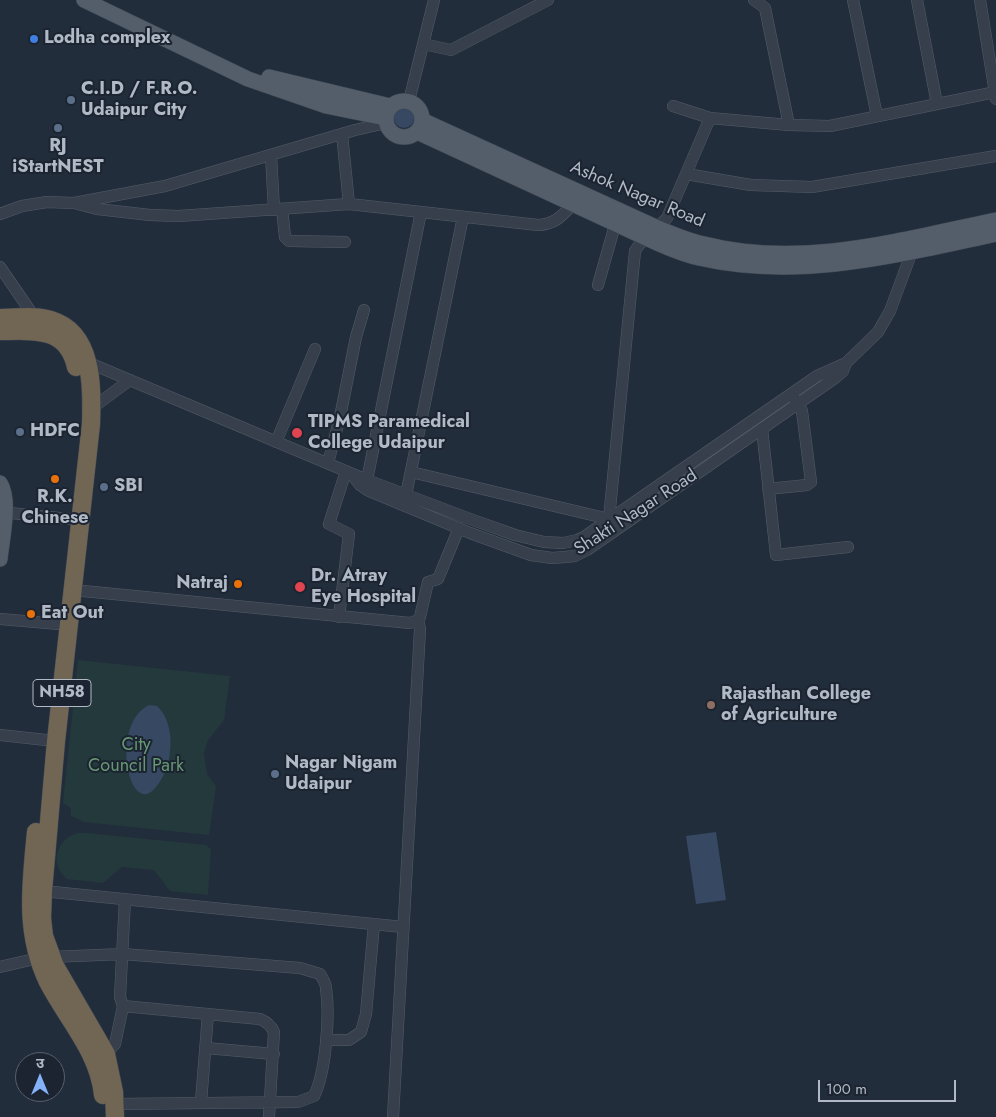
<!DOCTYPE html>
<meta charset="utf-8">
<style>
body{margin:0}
#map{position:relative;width:996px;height:1117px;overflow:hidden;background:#222d3b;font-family:Jost,"Noto Sans Devanagari",sans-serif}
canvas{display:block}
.north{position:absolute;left:15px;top:1052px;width:50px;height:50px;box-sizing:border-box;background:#1b2430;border:1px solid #57606c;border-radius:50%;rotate:0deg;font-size:14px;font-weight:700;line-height:20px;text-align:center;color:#b1b9c7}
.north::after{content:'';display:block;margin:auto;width:18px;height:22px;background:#85b1f8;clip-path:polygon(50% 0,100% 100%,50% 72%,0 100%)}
.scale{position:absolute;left:818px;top:1080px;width:138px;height:22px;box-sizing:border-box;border:2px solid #b1b9c7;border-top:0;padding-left:6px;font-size:15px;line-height:18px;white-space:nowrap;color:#b1b9c7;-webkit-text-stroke:4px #1b2430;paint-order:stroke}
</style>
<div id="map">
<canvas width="996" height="1117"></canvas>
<div class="north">उ</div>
<div class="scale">100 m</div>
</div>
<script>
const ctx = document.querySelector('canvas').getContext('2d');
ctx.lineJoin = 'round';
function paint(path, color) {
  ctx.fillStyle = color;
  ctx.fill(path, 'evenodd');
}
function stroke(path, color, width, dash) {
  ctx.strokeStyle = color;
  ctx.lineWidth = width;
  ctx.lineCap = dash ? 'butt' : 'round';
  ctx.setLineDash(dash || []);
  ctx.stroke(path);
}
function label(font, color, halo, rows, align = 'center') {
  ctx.font = font + ' Jost,sans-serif';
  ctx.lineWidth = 4;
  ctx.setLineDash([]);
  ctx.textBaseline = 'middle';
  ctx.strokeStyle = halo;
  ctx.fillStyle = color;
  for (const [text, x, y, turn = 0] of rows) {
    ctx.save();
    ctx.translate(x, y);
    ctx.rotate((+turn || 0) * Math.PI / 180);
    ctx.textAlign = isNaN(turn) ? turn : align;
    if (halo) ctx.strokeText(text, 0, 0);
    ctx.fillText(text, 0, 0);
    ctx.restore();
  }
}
const green = new Path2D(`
 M78,660l152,16 -6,44 -16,20 -4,13 3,21 9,12 -7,49 -125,-13 -13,-6v-8l-8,-5z
 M77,833h10l119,12 5,4 -3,46 -38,-4 -16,-21 -32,-3 -19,16 -36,-4c-18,-15 -11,-39 10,-46z`);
const water = new Path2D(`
 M394 118a10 10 0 1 1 20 0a10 10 0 1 1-20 0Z
 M149,705l8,1c12,11 15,30 13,46 -1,13 -6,25 -14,35 -27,34 -47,-63 -7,-82z
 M716,832l10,68 -30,4 -10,-68z`);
const minor = new Path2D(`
 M754,0l11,8 24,117
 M853,0l24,116
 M917,0l20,104
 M980,0l16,99
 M423,44l28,6 97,-50
 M409,101l25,-101
 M673,106l37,12
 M342,134l7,70
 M271,155l3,55
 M686,174l65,11 61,2 184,-31
 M74,203l23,6 53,6 29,1 170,-12 189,21c17,-1 23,-8 34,-20
 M282,209l3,28 4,4 56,1
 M0,214l22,-8 25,-4 27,1 91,-17 190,-56 31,-7
 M0,267l35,51
 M598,285l17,-60
 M87,362l280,118 103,39 45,16 29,7 19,1 14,-3 7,-3 233,-161 29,-13 32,-31 12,-21 24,-65
 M92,408l38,-28
 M762,429l14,126 72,-8
 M276,442l39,-93
 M328,463l12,-46 16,-80 8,-27
 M411,472l198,47 4,3
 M353,476l7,9 9,6 101,42 61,22 21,3 13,-1 10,-1 12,-6 248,-172 8,-7 3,-8
 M367,480l54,-268
 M768,489l39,-4 4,-3 -9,-71 -8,-13
 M406,495l57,-278
 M0,512l70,7
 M609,519l26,-268 4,-6 28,-27 43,-100 79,7 41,1 166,-34
 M73,590l337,33 8,-3 2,-3 8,-35 10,-3 21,-51
 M339,617l10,-83 -20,-10 17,-53
 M0,619l59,5
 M0,735l46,5
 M43,891l360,36
 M50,957l73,-3 177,14 20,6c2,4 6,9 6,14 4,27 0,84 -12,108l-16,6 -183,2
 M0,967l39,-9
 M123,1006l137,13c7,3 11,6 14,13l-5,85
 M326,1040h23l12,-8 5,-18 8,-90
 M206,1048l68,6
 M106,1054l9,-10 8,-38 -3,-9 5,-98
 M201,1102l7,-88
 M393,1117l27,-488 -2,-9`);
const major = new Path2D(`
 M84,0l164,79 78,27 59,12
 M269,77l121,29
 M386 119a18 18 0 1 1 36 0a18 18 0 1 1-36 0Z
 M422,120l236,108c15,6 30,13 46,16 97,25 196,-4 292,-24
 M417,132l229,106c17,8 35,16 53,20 100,23 199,-3 297,-24
 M0,483c11,18 2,55 0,76`);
const highway = new Path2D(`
 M0,318c16,0 35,-3 51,2 43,13 41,68 40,104l-35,317 -13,150 -1,27 2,18 11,30 51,88 8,38 1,25
 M0,331c33,0 67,-5 76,36
 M36,832c-5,53 -12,100 12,150 19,37 51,70 55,113`);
const markers = [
 [34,39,5,"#3f7fe0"],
 [71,100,5,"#5c6f8a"],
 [58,128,5,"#5c6f8a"],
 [20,432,5,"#5c6f8a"],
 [297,433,6,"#e0444e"],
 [55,479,5,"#e8710a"],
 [104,487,5,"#5c6f8a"],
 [238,584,5,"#e8710a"],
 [300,587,6,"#e0444e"],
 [31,614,5,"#e8710a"],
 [711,705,5,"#8d6e63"],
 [275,774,5,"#5c6f8a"]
];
const shields = [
 [62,693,58]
];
const shieldNames = [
 ["NH58",62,693]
];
const poiNames = [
 ["Lodha complex",44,39],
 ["C.I.D / F.R.O.",81,90],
 ["Udaipur City",81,111],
 ["RJ",58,147,"center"],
 ["iStartNEST",58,168,"center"],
 ["TIPMS Paramedical",308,423],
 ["College Udaipur",308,444],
 ["HDFC",30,432],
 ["SBI",114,487],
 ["R.K.",55,498,"center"],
 ["Chinese",55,519,"center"],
 ["Dr. Atray",311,577],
 ["Eye Hospital",311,598],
 ["Natraj",228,584,"right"],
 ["Eat Out",41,614],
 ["Rajasthan College",721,695],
 ["of Agriculture",721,716],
 ["Nagar Nigam",285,764],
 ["Udaipur",285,785]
];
const streetNames = [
 ["Ashok Nagar Road",637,195,23],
 ["Shakti Nagar Road",636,513,-33]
];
const parkNames = [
 ["City",136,746],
 ["Council Park",136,767]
];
paint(green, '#24393c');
paint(water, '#364862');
stroke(minor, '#545c69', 12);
stroke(major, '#3f4854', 16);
stroke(highway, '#414956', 19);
stroke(minor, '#363f4b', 11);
stroke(major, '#545e6b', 15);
stroke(highway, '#716553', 18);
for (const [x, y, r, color] of markers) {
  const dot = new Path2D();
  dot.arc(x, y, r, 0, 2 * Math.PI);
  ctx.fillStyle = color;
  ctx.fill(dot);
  stroke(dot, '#1b2430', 2);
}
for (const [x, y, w] of shields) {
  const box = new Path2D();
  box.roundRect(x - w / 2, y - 13.5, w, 27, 4);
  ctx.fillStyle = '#1b2430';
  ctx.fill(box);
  stroke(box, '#b1b9c7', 1);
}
label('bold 16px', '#b1b9c7', null, shieldNames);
label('bold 18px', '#b1b9c7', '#1b2430', poiNames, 'left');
label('18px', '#b1b9c7', '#1b2430', streetNames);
label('18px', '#689873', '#1b2430', parkNames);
</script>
